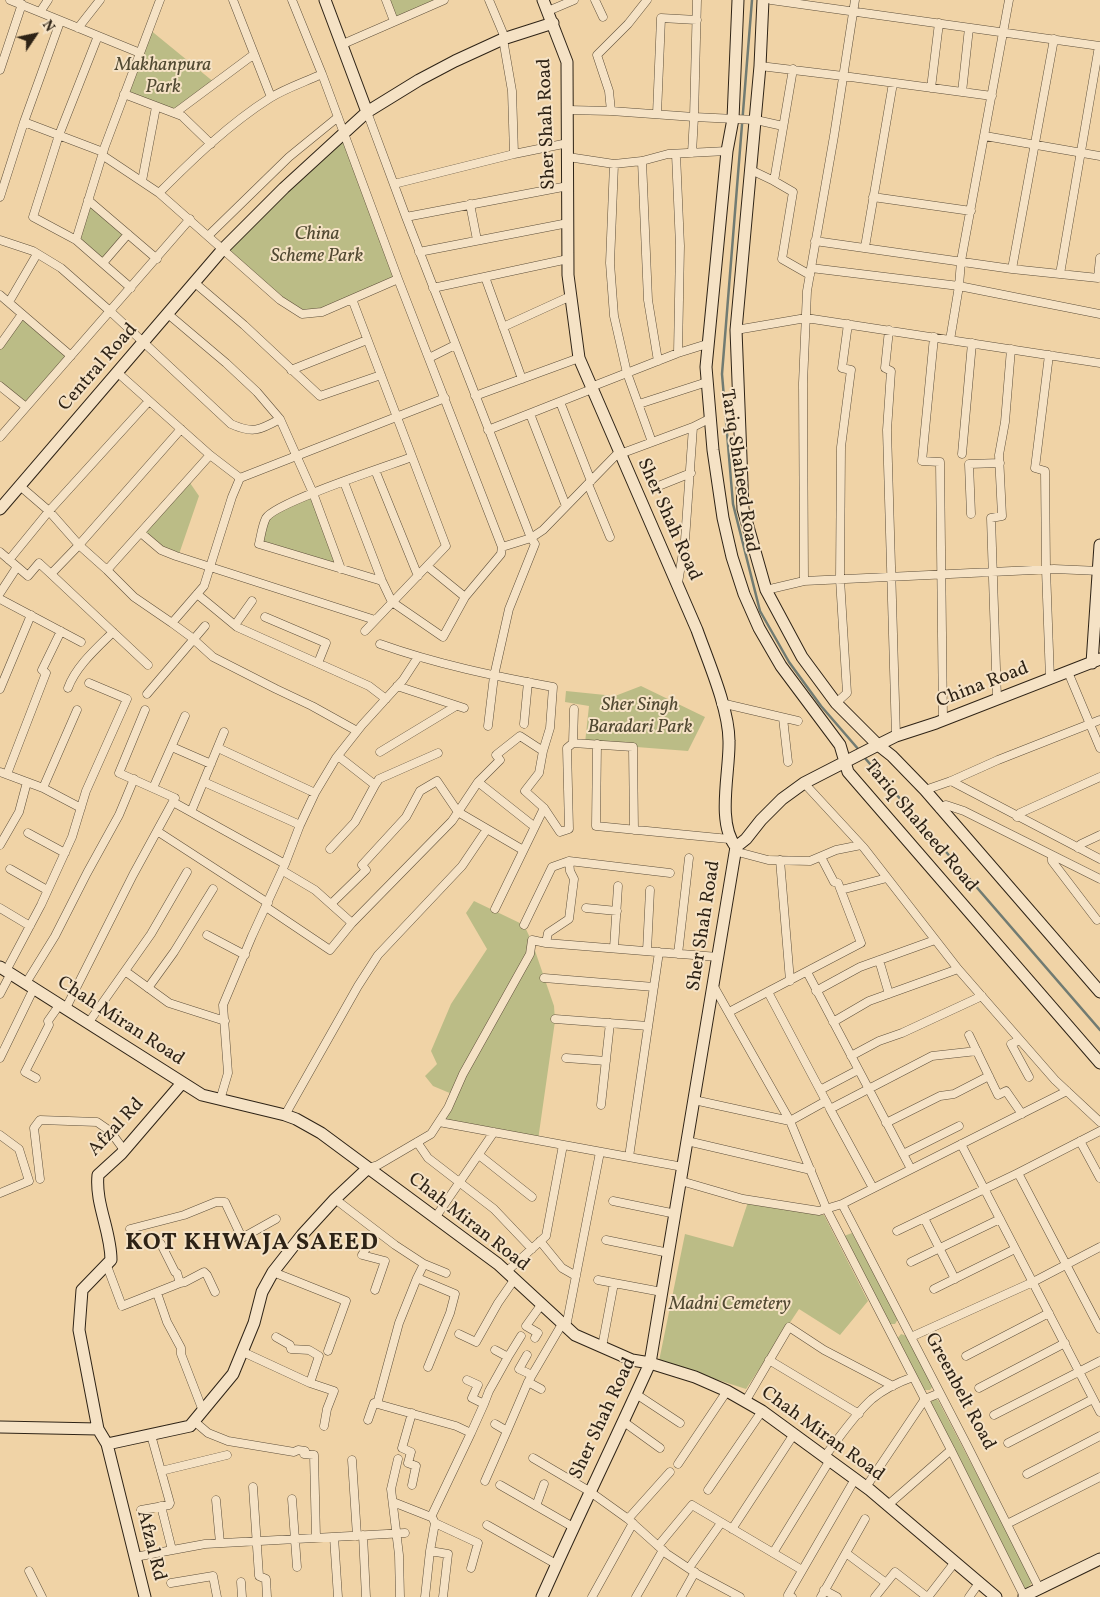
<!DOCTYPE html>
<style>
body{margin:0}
#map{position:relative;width:1100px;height:1597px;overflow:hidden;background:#f0d3a6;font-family:Vollkorn,serif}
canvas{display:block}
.north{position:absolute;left:10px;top:10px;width:50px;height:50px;-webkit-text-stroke:4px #f5e2c5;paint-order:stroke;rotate:56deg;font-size:14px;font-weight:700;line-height:20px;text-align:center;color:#2e2316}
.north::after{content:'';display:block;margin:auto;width:18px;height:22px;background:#2e2316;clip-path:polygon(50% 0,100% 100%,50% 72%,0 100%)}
</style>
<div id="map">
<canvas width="1100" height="1597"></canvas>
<div class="north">N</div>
</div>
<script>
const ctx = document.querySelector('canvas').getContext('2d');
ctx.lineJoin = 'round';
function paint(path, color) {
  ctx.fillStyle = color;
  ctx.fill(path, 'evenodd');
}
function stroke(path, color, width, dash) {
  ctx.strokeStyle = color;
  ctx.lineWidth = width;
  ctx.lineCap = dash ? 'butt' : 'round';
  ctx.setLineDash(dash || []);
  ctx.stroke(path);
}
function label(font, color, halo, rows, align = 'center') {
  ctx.font = font + ' Vollkorn,serif';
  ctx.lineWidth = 4;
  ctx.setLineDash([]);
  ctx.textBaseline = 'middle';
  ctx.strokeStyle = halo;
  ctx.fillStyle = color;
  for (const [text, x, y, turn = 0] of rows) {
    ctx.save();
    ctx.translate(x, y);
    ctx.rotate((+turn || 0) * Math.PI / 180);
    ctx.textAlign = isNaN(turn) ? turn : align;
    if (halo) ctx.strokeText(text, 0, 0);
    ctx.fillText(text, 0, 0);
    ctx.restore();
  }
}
const green = new Path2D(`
 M386,0h51l-43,21z
 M149,29l66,54 -40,30 -51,-19z
 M344,138l54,141 -76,33 -20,2 -79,-64z
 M88,200l40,34 -25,29 -27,-23z
 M22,314l49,42 -45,51 -26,-20v-43z
 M188,480l11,16 -21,61 -37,-24z
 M313,493l28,76 -80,-23 6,-28z
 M641,686l64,31 -17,34 -103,-8 4,-37 -24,-4 1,-11 49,5z
 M474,901l50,24 8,17 22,64 1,15 -17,119 -99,-18 13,-28 -19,-8 -8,-10 12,-12 -6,-13 20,-47 36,-55 -21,-36z
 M748,1202l76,13 44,86 -28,34 -41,-26 -53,80 -87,-28 26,-127 48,13z
 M852,1233l46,86 -3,5h-6l-45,-88z
 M901,1334l6,2 26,50 -3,4h-6l-27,-51z
 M935,1399l3,1 95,182 -7,7 -4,-1 -93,-185z`);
const stream = new Path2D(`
 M752,0l-30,374 11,130 27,107 29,51 32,44 38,44
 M864,757l236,273`);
const street = new Path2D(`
 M10,0l130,53
 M233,0l38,97
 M292,0l30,74 76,205 104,268 29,-9 -125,-321 -39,-105
 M386,0l8,21
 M489,0l16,38
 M595,0l8,17
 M697,0l-3,117 62,3 27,6
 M771,0l329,46
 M548,11l26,-11
 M40,12l8,-12
 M78,28l22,-28
 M98,36l-39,99 -26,82 43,23 55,48
 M343,44l101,-44
 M760,66l83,10 149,20
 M793,69l-19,112 19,11 -11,67 28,16
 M0,70l22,-66
 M931,88l8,-65
 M962,92l7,-64
 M124,94l58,22 29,28
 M568,110l43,1 -2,-20 -12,-36 31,-31 19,-24
 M611,111l83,6 -2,36
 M175,113l78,-58
 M657,114l4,-96 36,2
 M24,122l79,30
 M985,136l115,20
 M514,154l54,-11
 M676,154l4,92 -2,107
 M102,155l57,38 121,107 22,14 20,-2 76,-33
 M568,157l46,7 28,-3 26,-7 59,-3
 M642,161l6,139 10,61
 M614,164l-4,99 4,53 13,57 25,69
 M751,170l23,11
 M142,181l14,-74
 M394,184l120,-30 -2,-63 -9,-52
 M159,193c34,-34 70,-69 111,-95 16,-10 35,-16 52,-24
 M0,197l24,-75 36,-100
 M873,197l98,14
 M88,200l69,59
 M470,204l7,36
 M406,217l162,-31
 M209,235l80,-78 49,-40
 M0,240l33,11 28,17 50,44 120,112c22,10 29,6 49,-5
 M76,240l29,-94 55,-146
 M815,241l197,28 42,-230
 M865,247l28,-164
 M419,252l149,-29
 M103,263l25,-29
 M811,268l148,18 141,28
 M1012,269l48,5 39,-228
 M1060,274l38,4 2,-20
 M485,277l37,102
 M195,283l49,42 76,71 61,-21
 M433,288l135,-29
 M0,295l71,61
 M352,299l94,247 -81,85
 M9,302l28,-48
 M168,314l58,49 31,29 23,27 33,74 28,76
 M503,327l68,-31
 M736,330l70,-12 294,45
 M889,330l-4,38 6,3 -4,59 9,306
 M934,337l-12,124 18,1 3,258
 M950,340l9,-54 2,-25 48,-261
 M0,345l22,-31
 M1049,355l-14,113 10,3 1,98 4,110
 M429,358l26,-13
 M291,370l76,-30
 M0,386l26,21
 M591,387l87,-34 29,-9
 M475,396l104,-38
 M560,402l31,79
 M639,404l68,-22
 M530,414l36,92
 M488,430l104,-41
 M0,437l190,-218
 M620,454l73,-27
 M962,454l10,-111
 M375,470l43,106
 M240,478l205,-80
 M344,482l38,99 10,21
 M588,484l22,53
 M661,485l30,-12
 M20,486l29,25 30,34 28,25 27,27 38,26 32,-37 28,-89 8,-19 -30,-23 -92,-82
 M971,514l-2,-50 31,-1
 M141,533l20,17 15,6 199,64
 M0,552l28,24 11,-13 12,11
 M9,560l40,-49 100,-110
 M107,570l103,-115
 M382,581l-123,-37c2,-8 3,-18 7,-26 10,-16 122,-52 146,-61
 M804,581l-1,-198 4,-92 27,-155 21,-136
 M678,583l7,-43 8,-113 18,-9
 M766,590l38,-9 250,-12 46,2
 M0,593l17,-26
 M197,594l40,33 132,59 17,13
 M465,597l36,-43 1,-7
 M0,599l81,43
 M395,604l48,33 22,-40 -38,-31
 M265,617l61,26 -8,20
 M172,623l19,14 22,20 63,32 36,17 45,25
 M235,625l17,-24
 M380,644c56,20 114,32 173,43l-3,41 -7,23 -4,22 -14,18 19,17 16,24 9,-3 -2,-81 6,-5
 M148,665l-97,-91 28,-29 102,-116
 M1068,672l32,76
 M397,686l67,22
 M68,688c8,-22 29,-40 45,-56
 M0,689l31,-74
 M147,694l58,-68
 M997,699l-6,-181 11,-2 -3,-61 6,-33 6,-73
 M721,703l77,18
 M836,703l11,-10 -7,-114 1,-132 10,-77 -9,-2 6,-44
 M574,709l-1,34 60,4 1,83
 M783,718l5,44
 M524,724l4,-42
 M488,726l6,-50 15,-67 26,-65 -4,-6 12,-8 76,-78
 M597,744l-1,82 133,13
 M172,747l39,17
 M218,748l97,45
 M380,752l76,-46
 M338,756l37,29 4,-6 59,-26
 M0,772l43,16 38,20
 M7,774l39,-101 -4,-3 19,-39
 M951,781l149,78
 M204,782l96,43
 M804,783l60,65 94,121 97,111 45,42
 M43,788l34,-78
 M153,788l32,-72
 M925,790l26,-9 47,-21 102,-40
 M173,802l112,62
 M939,808l7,-3 18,6 136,68
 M191,812l33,-80
 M1017,817l3,-4 80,-36
 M531,824l-53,-42 22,-22 -4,-5 24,-19 23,15
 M157,831l111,72
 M28,833l37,20
 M0,845l19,-33 8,-30
 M1078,848l3,-4 19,-9
 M330,849l25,-27 20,-37
 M734,851l34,9 42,1 26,-11 25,-5
 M1052,856v5l45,59
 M780,860l10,121
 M10,869l37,21
 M841,890l46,-12
 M331,904l35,-34 -4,-5 44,-48 14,-26 17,-10 21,31 65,38
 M266,907l64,43 22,-27 -37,-33 -32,-19
 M0,908l30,18
 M586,908l31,3
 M495,909l49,-101
 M352,923l100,-102 26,-39
 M524,925l28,-58 17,-6
 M207,935l38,20
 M546,943l2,-10 21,-14 5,-40 -4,-8 -1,-10 101,12
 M614,948l4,-62
 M647,951l3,-61
 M678,954l11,-96
 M879,960l10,34
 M6,971l35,-66 31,-68 14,-46 41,-92 -38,-16
 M125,971l44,32 56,18
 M807,972l104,197
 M544,978l110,9
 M26,983l29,-47 32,-63 32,-58 15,-36
 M713,985l77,136 37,89 124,240 73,146
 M148,988l26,-36 39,-63
 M816,991l44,-24 75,-27
 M768,992l60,113
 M0,994l11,-21
 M66,1008l67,-133 42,-77 -56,-25 26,-63
 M729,1012l132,-69 -23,-60 -4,-1 -13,-25
 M555,1019l93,7
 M89,1022l62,-88 36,-62
 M833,1022l36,-21 89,-32
 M969,1035l29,60 8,-4 16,23
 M1020,1040l-9,4 18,33
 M851,1056l28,-15 23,-8 80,-37
 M0,1058l34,-70
 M566,1058l40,3
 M36,1078l-11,-6 24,-47 -1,-4 12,-17
 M820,1090l38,-20
 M220,1100l8,-27 -5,-68 29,-69 33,-72 15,-39 15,-32 21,-35 26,-33 41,-45 15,-23
 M694,1100l96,21 36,-20
 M601,1105l9,-82
 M285,1115l73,-129 20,-31 84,-89 25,-37
 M439,1122l244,45
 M886,1123l54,-27 14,-2 35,-18
 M1100,1131l-82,42 82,156
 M0,1135l19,14 10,32 -29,12
 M687,1141l124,29
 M1080,1141l20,37
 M417,1142l11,16 66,51 38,40
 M961,1144l139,268
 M903,1154l56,-28
 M479,1155l53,42
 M629,1157l30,-205
 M368,1168l10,-3 53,-31 17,-26 15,-34 67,-120 2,-14 14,3 172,14
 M40,1179l-6,-51 6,-8 57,2 13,9 14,19
 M681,1181l62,18 76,12 23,-7 225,-113
 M873,1188l-43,-79 102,-53 45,-5
 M335,1199l60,46 29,19 -7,14
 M613,1201l63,13
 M842,1204l125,241 72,143
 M435,1218l59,-86
 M924,1218l31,61
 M130,1229l54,-14 32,-13h9l17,36 34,-19
 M897,1231l121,-58
 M606,1240l63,13
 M540,1241l22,27 14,8
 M911,1262l89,-43
 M424,1264l22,9
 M107,1266l15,40 58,-23 -3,-10 -2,-1 -14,-28
 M273,1272l73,29 -18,50
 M506,1272l40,-36 17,-91
 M598,1280l64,12
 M180,1283l5,-1 19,-10 3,3 8,17
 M934,1289l81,-40
 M375,1290l10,-29 -23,-6 15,-24
 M157,1293l10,29 14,26v6l22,57
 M566,1327l34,-175
 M459,1334l17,8 22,-39 16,-23
 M276,1337l14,8 1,4 18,1 10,6 -9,27
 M911,1337l122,-55 67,-35
 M535,1338l3,-5 -12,-7 15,-21
 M602,1347l12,-64
 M243,1352l67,31 24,8 -7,18 -3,17
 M527,1355l-8,14 13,6
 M966,1356l83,-43
 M508,1357l13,-21
 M769,1360l90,54
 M467,1380l11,5 -6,13 12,6 -13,29
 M979,1388l86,-45
 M541,1389l-13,-7 34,-58
 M636,1394l44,29
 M745,1402l44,-75 35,23 69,36
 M377,1404l22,-81 18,-45 38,16 -5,19 -22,54
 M484,1404l5,-13 19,-34 -13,-7
 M412,1413l-10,35 9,4 -3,11 8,3 -4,19
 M994,1415l106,-54
 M368,1420l6,-17 82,23 15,7 -40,84 -38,-15
 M194,1421l14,12 20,8 66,11 4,-2 7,1 -1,3 10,1 2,82
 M624,1422l36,26
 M495,1424l12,7 21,-49
 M1008,1443l85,-44
 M825,1456c15,-19 29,-41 47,-57 12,-10 27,-17 41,-22
 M533,1458l56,33 39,28 39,35 30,20 43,23
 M398,1459l-7,30 8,66 1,42
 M352,1460l5,76
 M678,1464l49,-73
 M161,1471l66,-16
 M1027,1474l73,-38
 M485,1481l22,-50
 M500,1485l73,42
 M253,1487l6,89 7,3 1,18
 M866,1487l59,-88 15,-6
 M708,1490l54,-79
 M292,1499l5,68
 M216,1500l4,43
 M888,1505l63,-55
 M161,1506l11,44
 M536,1506l8,-22
 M141,1510l28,-5 1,-2 -19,-68
 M433,1519l2,4 43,20 -7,25
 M628,1519l42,-47
 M435,1523l-5,28 18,3 -5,43
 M1007,1524l93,-47
 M487,1525l69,39
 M732,1529l62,-95
 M363,1535l3,62
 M334,1537l4,60
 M658,1546l34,-41 110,65
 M773,1553l57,-93
 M846,1553l40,30
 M135,1557l70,-13 200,-11
 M689,1568l32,-45
 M29,1571l13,26
 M241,1582l1,15
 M171,1583l42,-7 4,21
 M824,1590l13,7
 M425,1597l5,-46
 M592,1597l41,-74
 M636,1597l27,-47
 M681,1597l14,-25
 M792,1597l-4,-2 67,-116
 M821,1597l44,-78
 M875,1597l20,-25 32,25
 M928,1597l27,-35
 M969,1597l10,-14`);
const secondary = new Path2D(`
 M325,0l42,112
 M543,0l24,62 1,213 11,83 118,272c11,31 32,79 32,111 1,30 -13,82 7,106
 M738,0l-5,119 -6,32 -21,216 7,83 10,68 9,39 12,37 15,34 22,38 59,79 8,27 252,291
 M763,0l-3,66 -24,264 7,179 23,81 36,67 34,46 42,42 14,11 33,34 175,202
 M0,509l223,-260 61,-61 83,-76 52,-32 36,-19 48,-22 50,-16
 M1092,663l8,-118
 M736,847l10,-8 15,-19 21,-21 22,-16 74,-38 18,-9 40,-13 164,-64
 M0,967l202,128 83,20 11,4 25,14 177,131 77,71 57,25 18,3 45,14 32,14 35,20 108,79 126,107
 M0,1427l98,2 9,15 38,153
 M98,1429l-19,-99 3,-40 29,-30c0,-29 -16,-56 -13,-85l23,-21 61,-71
 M107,1444l83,-18 43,-52 21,-51 8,-31 11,-20 29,-37 33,-36 33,-31
 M542,1597c35,-79 73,-156 108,-234l86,-516
 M1024,1597v-1l76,-37`);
const parkNames = [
 ["Makhanpura",163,67],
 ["Park",163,89],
 ["China",317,236],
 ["Scheme Park",317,258],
 ["Sher Singh",640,707],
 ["Baradari Park",640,729],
 ["Madni Cemetery",730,1306]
];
const streetNames = [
 ["Sher Shah Road",548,124,-92],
 ["Central Road",99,368,-49],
 ["Tariq Shaheed Road",738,471,81],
 ["Sher Shah Road",668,520,66],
 ["China Road",983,686,-21],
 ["Tariq Shaheed Road",920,827,50],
 ["Sher Shah Road",705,926,-81],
 ["Chah Miran Road",120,1022,33],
 ["Afzal Rd",117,1128,-47],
 ["Chah Miran Road",468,1223,38],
 ["Greenbelt Road",959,1392,62],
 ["Sher Shah Road",604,1419,-65],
 ["Chah Miran Road",822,1435,36],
 ["Afzal Rd",150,1546,76]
];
const districtNames = [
 ["KOT KHWAJA SAEED",252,1245]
];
paint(green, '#bbbc86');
stroke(stream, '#717b72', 2.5);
stroke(street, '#5e4f3a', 9);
stroke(secondary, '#2e2316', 13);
stroke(street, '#f5e2c5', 8);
stroke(secondary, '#f5e2c5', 11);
label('italic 19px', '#514932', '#f5e2c5', parkNames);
label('19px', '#2e2316', '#f5e2c5', streetNames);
ctx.letterSpacing = '1px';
label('bold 24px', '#2e2316', '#f5e2c5', districtNames);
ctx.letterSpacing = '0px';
</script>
